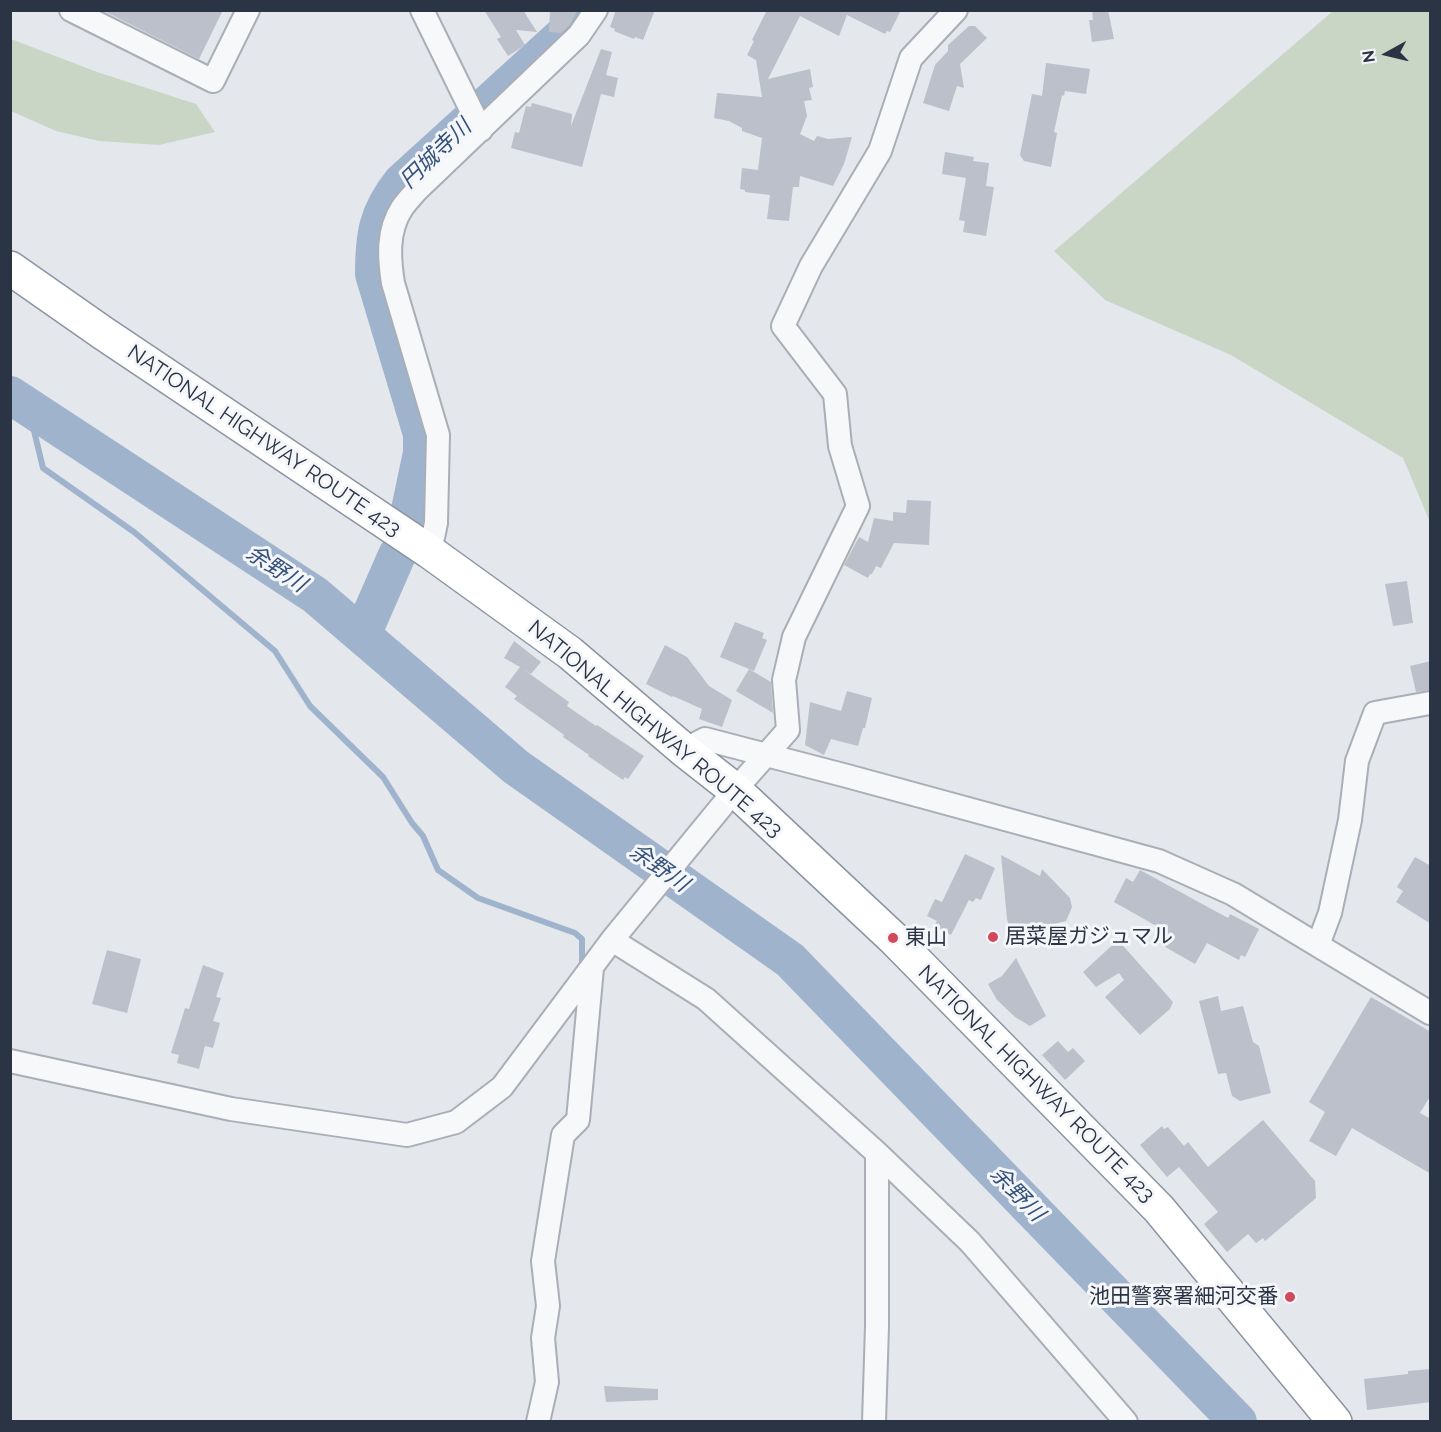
<!DOCTYPE html>
<meta charset="utf-8">
<style>
body{margin:0}
#map{position:relative;width:1441px;height:1432px;overflow:hidden;background:#e4e7ec;font-family:Raleway,sans-serif}
canvas{display:block}
.frame{position:absolute;inset:0;border:12px solid #2b3445;pointer-events:none}
.north{position:absolute;left:1357px;top:24px;width:60px;height:60px;-webkit-text-stroke:4px #f4f6f9;paint-order:stroke;rotate:262deg;font-size:16px;font-weight:700;line-height:24px;text-align:center;color:#2b3445}
.north::after{content:'';display:block;margin:auto;width:21px;height:27px;background:#2b3445;clip-path:polygon(50% 0,100% 100%,50% 72%,0 100%)}
</style>
<div id="map">
<canvas width="1441" height="1432"></canvas>
<div class="frame"></div>
<div class="north">N</div>
</div>
<script>
const ctx = document.querySelector('canvas').getContext('2d');
ctx.lineJoin = 'round';
function paint(path, color) {
  ctx.fillStyle = color;
  ctx.fill(path, 'evenodd');
}
function stroke(path, color, width, dash) {
  ctx.strokeStyle = color;
  ctx.lineWidth = width;
  ctx.lineCap = dash ? 'butt' : 'round';
  ctx.setLineDash(dash || []);
  ctx.stroke(path);
}
function label(font, color, halo, rows, align = 'center') {
  ctx.font = font + ' Raleway,"Noto Sans JP",sans-serif';
  ctx.lineWidth = 6;
  ctx.setLineDash([]);
  ctx.textBaseline = 'middle';
  ctx.strokeStyle = halo;
  ctx.fillStyle = color;
  for (const [text, x, y, turn = 0] of rows) {
    ctx.save();
    ctx.translate(x, y);
    ctx.rotate((+turn || 0) * Math.PI / 180);
    ctx.textAlign = isNaN(turn) ? turn : align;
    if (halo) ctx.strokeText(text, 0, 0);
    ctx.fillText(text, 0, 0);
    ctx.restore();
  }
}
const green = new Path2D(`
 M1333,11h97v511l-27,-64 -172,-103 -126,-55 -51,-49z
 M11,39l86,33 99,32 19,28 -56,13 -60,-4 -43,-10 -45,-20z`);
const stream = new Path2D(`
 M28,406l15,62 91,64 141,119 35,55 73,71 29,46 11,13 15,34 40,28 97,35 7,6v23`);
const river = new Path2D(`
 M10,395l305,200 201,172 274,193 448,462
 M410,510l12,-57v-19l-48,-160c0,-38 3,-61 28,-92l167,-152 10,-13
 M362,635l35,-80`);
const building = new Path2D(`
 M102,10h121l-24,49z
 M484,10h39l14,22 -21,-2 9,15 -17,11 -11,-17 4,-2z
 M550,10h28l-9,16 -8,7 -12,-1z
 M616,10h39l-12,30 -8,-3 -1,2 -20,-8 1,-2 -5,-2z
 M767,10h134l-11,22 -3,-1 -2,3 -38,-19 -8,21 -39,-20 -32,63 42,-10 3,18 -4,1 3,12 -8,1 3,15 -7,18 14,7 3,-5 11,3 24,-2 -8,27 -11,22 -33,-10 -1,11h-6l-4,34 -22,-2 3,-24 -25,-3v-2l-5,-1 2,-21 16,2 4,-32 -20,-7v-3l-13,-7 -15,-3 3,-25 45,4 -6,-37 -9,-5 7,-14 -2,-1z
 M1092,10h16l6,29 -22,3 -3,-22h4z
 M969,26h6l12,12 -27,26 4,24 -7,-2 -8,25 -26,-8 12,-38 13,-14v-6z
 M601,49l11,3 -6,23 12,3 -4,19 -13,-3 -19,73 -71,-19 4,-16 4,1 7,-27 5,1 1,-4 40,11 -1,12z
 M1046,63l44,6 -4,25 -21,-3 -1,5 -2,-1 -8,37 3,1 -6,34 -27,-6 -4,-6 12,-61 10,2z
 M945,152l29,5 -1,4 16,2 -3,23 8,1 -8,49 -23,-4 2,-11 -6,-1 7,-42 -24,-4z
 M907,500l24,1 -2,44 -35,-2 -13,25 -5,-2 -4,8h-2l-2,4 -24,-13 15,-28 9,5 6,-24 19,3v-9l13,1z
 M1407,581l6,42 -20,3 -8,-42z
 M735,622l29,11 -2,5 5,2 -13,31 -34,-14z
 M514,641l27,21 -10,12 -8,-5 46,33 -2,4 29,20 1,-1 47,31 -16,23 -3,-2 -2,3 -35,-24 1,-1 -26,-18 1,-2 -50,-36 3,-3 -12,-9 15,-20 -16,-9z
 M665,645l22,12 22,29 23,14 -10,27 -23,-8 3,-10 -29,-13 -1,1 -26,-13z
 M1431,661v29l-15,2 -6,-26z
 M749,669l22,13 2,31 -37,-22z
 M847,691l25,7 -7,30h-2l-5,18 -27,-7 -7,16 -19,-10 5,-43 31,9z
 M965,854l30,14 -14,32 -5,-2 -3,4 -4,-2 -18,35 -17,-9 3,-5 -10,-5 8,-17 7,3z
 M1001,855l39,21 2,-7 28,29 2,9 -6,14 -40,10 -15,2 -4,-14z
 M1415,857l16,9v58l-35,-22 7,-11 -6,-4z
 M1140,870l88,48 2,-4 29,15 -14,28 -4,-2 -2,5 -32,-17 -12,21 -35,-20 7,-12 -53,-30 12,-24 7,4z
 M1118,940l55,62 -3,7 -30,26 -35,-38 19,-17 -5,-7 -23,14 -13,-15z
 M107,950l34,9 -14,54 -35,-9z
 M1016,958l30,58 -16,10 -15,-9 -18,-17 -9,-16 14,-8z
 M203,965l21,8 -8,24 5,1 -8,23 7,2 -7,25 -8,-2 -6,23 -22,-6 2,-8 -8,-2 14,-45 4,1z
 M1218,996l3,15 22,-5 10,36 6,4 12,47 -31,8 -8,-5 -6,-23 -8,1 -19,-73z
 M1371,997l60,35v63l-11,18 11,6v55l-79,-46 -16,28 -27,-15 16,-29 -16,-10z
 M1058,1041l10,11 5,-4 12,13 -20,19 -23,-25z
 M1263,1120l52,61 1,17 -51,43 -2,-3 -7,5 -8,-9 -21,18 -23,-28 14,-12 -39,-45 -12,10 -27,-32 22,-19 2,3 4,-2 16,19 4,-4 20,25z
 M1431,1369v33l-64,8 -3,-31 44,-5v-3z
 M604,1386l54,3v11l-52,2z`);
const minor = new Path2D(`
 M71,10l142,71 35,-71
 M422,10l59,120
 M430,552l6,-29 2,-88 -45,-152c-4,-25 -6,-52 9,-75 4,-6 10,-12 15,-18l162,-155 17,-25
 M684,750l21,-11 142,37 312,85 74,33 197,119
 M612,940l94,59 171,154 93,89 156,180
 M1318,945l12,-32 20,-93 7,-59 18,-48 55,-10
 M10,1061l221,48 176,26 49,-13 46,-35 110,-147 123,-150 53,-60 -4,-50 10,-43 64,-131 -18,-60 -5,-52 -52,-68 28,-60 69,-115 31,-93 45,-48
 M538,1422l9,-40 -4,-44 5,-32 -5,-45 20,-126 15,-15 14,-152
 M874,1422l3,-96v-173`);
const highway = new Path2D(`
 M10,268l93,65 327,219 140,101 114,97 51,40 158,148 266,271 176,213`);
const markers = [
 [993,937,6,"#d1495b"],
 [893,938,6,"#d1495b"],
 [1290,1297,6,"#d1495b"]
];
const streetNames = [
 ["NATIONAL HIGHWAY ROUTE 423",264,441,34],
 ["NATIONAL HIGHWAY ROUTE 423",655,729,40],
 ["NATIONAL HIGHWAY ROUTE 423",1036,1084,45]
];
const poiNames = [
 ["居菜屋ガジュマル",1005,937],
 ["東山",905,938],
 ["池田警察署細河交番",1278,1297,"right"]
];
const waterNames = [
 ["円城寺川",436,154,-44],
 ["余野川",276,569,33],
 ["余野川",659,868,35],
 ["余野川",1017,1194,46]
];
paint(green, '#c9d6c5');
stroke(stream, '#9fb4cc', 6);
stroke(river, '#9fb4cc', 38);
paint(building, '#bbc0ca');
stroke(minor, '#a9aeb7', 26);
stroke(highway, '#8b94a3', 36);
stroke(minor, '#f7f8fa', 22);
stroke(highway, '#fff', 33);
for (const [x, y, r, color] of markers) {
  const dot = new Path2D();
  dot.arc(x, y, r, 0, 2 * Math.PI);
  ctx.fillStyle = color;
  ctx.fill(dot);
  stroke(dot, '#f4f6f9', 2);
}
label('21px', '#2b3445', '#f4f6f9', streetNames);
label('21px', '#2b3445', '#f4f6f9', poiNames, 'left');
label('italic 22px', '#34527a', '#f4f6f9', waterNames);
</script>
